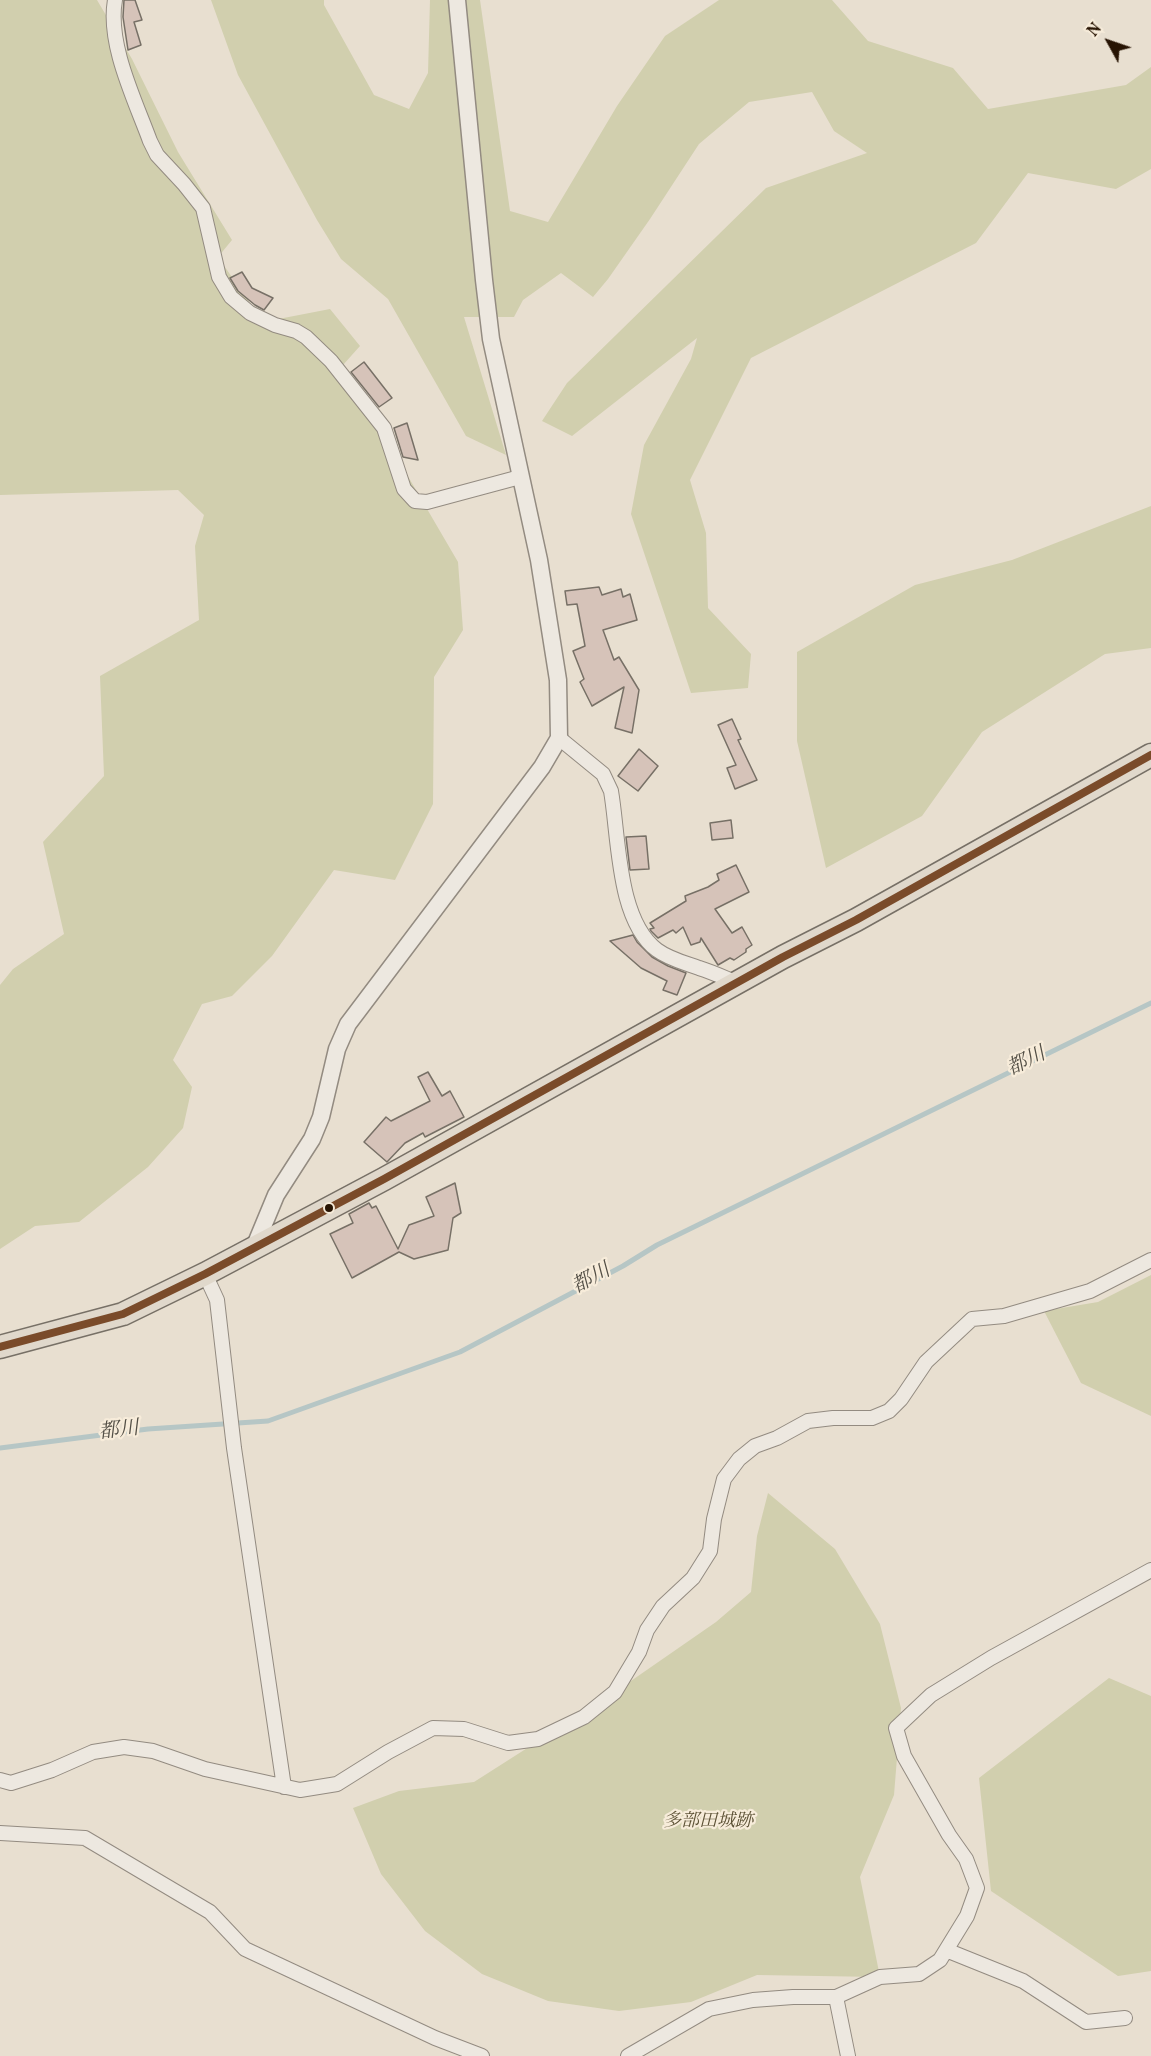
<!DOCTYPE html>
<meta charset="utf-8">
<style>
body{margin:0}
#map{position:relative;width:1151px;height:2056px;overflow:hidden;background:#e8dfd0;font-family:Vollkorn,serif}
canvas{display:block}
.north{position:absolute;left:1079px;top:12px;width:60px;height:60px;-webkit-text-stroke:4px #f7ecda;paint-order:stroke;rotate:310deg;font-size:16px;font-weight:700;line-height:24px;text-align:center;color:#271403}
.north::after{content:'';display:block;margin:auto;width:21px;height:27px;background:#271403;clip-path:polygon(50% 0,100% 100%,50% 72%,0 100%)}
</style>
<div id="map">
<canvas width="1151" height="2056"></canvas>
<div class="north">N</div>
</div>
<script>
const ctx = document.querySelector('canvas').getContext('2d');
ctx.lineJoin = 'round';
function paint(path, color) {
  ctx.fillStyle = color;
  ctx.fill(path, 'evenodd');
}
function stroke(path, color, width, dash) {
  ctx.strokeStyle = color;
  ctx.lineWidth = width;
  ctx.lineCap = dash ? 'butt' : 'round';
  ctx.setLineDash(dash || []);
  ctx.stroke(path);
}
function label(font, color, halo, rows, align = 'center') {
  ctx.font = font + ' Vollkorn,"Noto Serif JP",serif';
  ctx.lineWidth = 4.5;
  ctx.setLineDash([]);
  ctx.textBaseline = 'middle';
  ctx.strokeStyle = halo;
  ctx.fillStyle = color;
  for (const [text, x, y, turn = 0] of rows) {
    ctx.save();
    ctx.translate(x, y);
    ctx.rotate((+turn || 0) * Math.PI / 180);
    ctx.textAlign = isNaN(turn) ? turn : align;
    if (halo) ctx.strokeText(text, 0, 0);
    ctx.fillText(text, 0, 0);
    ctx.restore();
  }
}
const green = new Path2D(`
 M0,0h97l35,59 46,93 54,88 -14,17 45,65 67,-13 30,37 -17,19 115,197 5,68 -29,47 -1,127 -38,76 -61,-10 -62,86 -40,40 -30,8 -29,56 19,27 -9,41 -35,39 -69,55 -44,4 -35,23v-264l13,-16 51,-35 -21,-92 61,-66 -4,-100 99,-56 -4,-74 9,-31 -26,-25 -178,5z
 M211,0h113v5l50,90 35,14 19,-36 2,-73h50l30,211 38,11 69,-116 48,-70 54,-36h113l36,41 85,27 35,41 138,-24 25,-18v102l-35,20 -88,-16 -52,70 -225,115 -61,122 16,53 2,75 43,46 -3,34 -57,5 -60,-179 13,-69 47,-86 6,-21 -125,98 -30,-15 25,-38 199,-195 101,-35 -33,-22 -22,-39 -63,10 -50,42 -49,75 -42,60 -15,18 -32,-24 -38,27 -9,17h-50l42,138 -40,-19 -78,-137 -47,-40 -24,-39 -79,-145z
 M1151,506v142l-46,6 -123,78 -60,84 -96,52 -29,-127v-89l118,-67 97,-25z
 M1151,1275v141l-70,-33 -37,-72 54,-9z
 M768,1493l67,56 45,75 21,84 -7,87 -34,82 20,100 -123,-2 -66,27 -72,9 -71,-10 -66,-27 -57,-43 -44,-57 -28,-66 46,-17 75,-9 141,-90 101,-70 35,-30 6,-56z
 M1109,1678l42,18v275l-33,5 -127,-85 -12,-113z`);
const stream = new Path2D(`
 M0,1448l148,-19 120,-8 192,-69 163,-86 34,-21 494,-242`);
const building = new Path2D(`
 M124,0h11l7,20 -8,2 7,23 -13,5 -5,-33z
 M242,272l10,16 21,10 -9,12 -9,-5 -17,-14 -8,-13z
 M364,362l28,36 -13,9 -28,-35z
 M407,423l11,37 -15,-3 -9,-29z
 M599,587l3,8 19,-6 2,8 7,-3 7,26 -34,10 11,30 5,-3 20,33 -7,43 -17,-5 9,-41 -32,19 -12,-24 4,-3 -11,-28 12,-5 -8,-42 -10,1 -2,-14z
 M732,719l9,20 -3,1 19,40 -22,9 -8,-21 9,-3 -18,-40z
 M639,749l19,17 -20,25 -20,-15z
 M731,820l2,18 -21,2 -2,-17z
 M646,836l3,33 -19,1 -4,-33z
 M736,865l13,27 -34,17 17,24 10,-6 10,18 -6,4v3l-12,8 -4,-2 -12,7 -17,-27 -1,4 -9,3 -8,-18 -7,6 -3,-3 -15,8 -7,-7 -1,-2 4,-1 -4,-5 36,-22 -1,-5 23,-9 11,-7 -2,-6z
 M633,935l4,7 15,15 16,9 18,7 -9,22 -14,-5 4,-9 -26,-13 -31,-27z
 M428,1072l14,24 8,-5 14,26 -39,20 -2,-4 -18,10 -18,19 -23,-20 22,-25 5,4 39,-20 -12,-24z
 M455,1183l6,30 -8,5 -5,32 -34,9 -15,-7 -47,26 -22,-44 23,-11 -4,-9 20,-11 3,5 4,-2 22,43 11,-24 25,-9 -8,-19z`);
const minor = new Path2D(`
 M115,0c-8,44 20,100 35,141l7,14 27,29 19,24 16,69 12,20 19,16 25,12 21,6 10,6 25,24 53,67 20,61 11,12 12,1 93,-25
 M559,738l44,36 8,17c8,46 6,129 46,159 12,9 28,13 42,18 13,4 26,10 38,15
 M205,1274l12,26 17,148 50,339
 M0,1780l11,3 41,-13 41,-18 31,-5 29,4 52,18 95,21 37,-6 51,-32 45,-24 31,1 44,14 30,-4 46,-22 31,-25 24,-40 8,-22 16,-24 30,-28 17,-27 4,-32 10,-40 15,-20 16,-13 22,-8 31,-17 25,-3h39l17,-7 12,-12 25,-37 46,-43 32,-3 86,-25 61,-31
 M0,1833l85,5 125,74 35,37 190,89 47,18
 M946,1950l77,31 63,41 39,-4
 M836,1997l12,59
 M628,2056l81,-47 44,-9 40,-3h43l44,-20 39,-3 21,-14 27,-44 10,-28 -11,-29 -17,-24 -45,-79 -8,-28 35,-33 60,-37 160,-88`);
const tertiary = new Path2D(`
 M254,1248l22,-53 36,-56 9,-22 16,-68 11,-25 194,-257 17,-29 -1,-58 -19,-120 -48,-221 -7,-59 -27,-280`);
const trunk = new Path2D(`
 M0,1347l123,-33 82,-40 179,-95 399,-222 73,-37 295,-165`);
const bus1 = new Path2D(`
 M0,1347l123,-33 82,-40 179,-95 399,-222 73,-37 295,-165`);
const markers = [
 [329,1208,5,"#271403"]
];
const parkNames = [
 ["多部田城跡",708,1823]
];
const waterNames = [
 ["都川",1027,1063,-26],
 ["都川",592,1280,-29],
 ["都川",119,1432,-7]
];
paint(green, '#d1cfae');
stroke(stream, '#b6c6c5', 5);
paint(building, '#d6c3b9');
stroke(building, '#777066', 1.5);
stroke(minor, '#938b81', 16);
stroke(tertiary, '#938b81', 19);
stroke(trunk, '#777066', 25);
stroke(minor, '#ede8e0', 14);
stroke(tertiary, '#ede8e0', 16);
stroke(trunk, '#e0d8cb', 22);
stroke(bus1, '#7a4b2a', 8);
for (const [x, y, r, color] of markers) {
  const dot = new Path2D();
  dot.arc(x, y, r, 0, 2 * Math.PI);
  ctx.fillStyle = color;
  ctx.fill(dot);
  stroke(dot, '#f7ecda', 2);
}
label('italic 18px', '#5c5135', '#f7ecda', parkNames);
label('italic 20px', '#524e45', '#f7ecda', waterNames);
</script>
